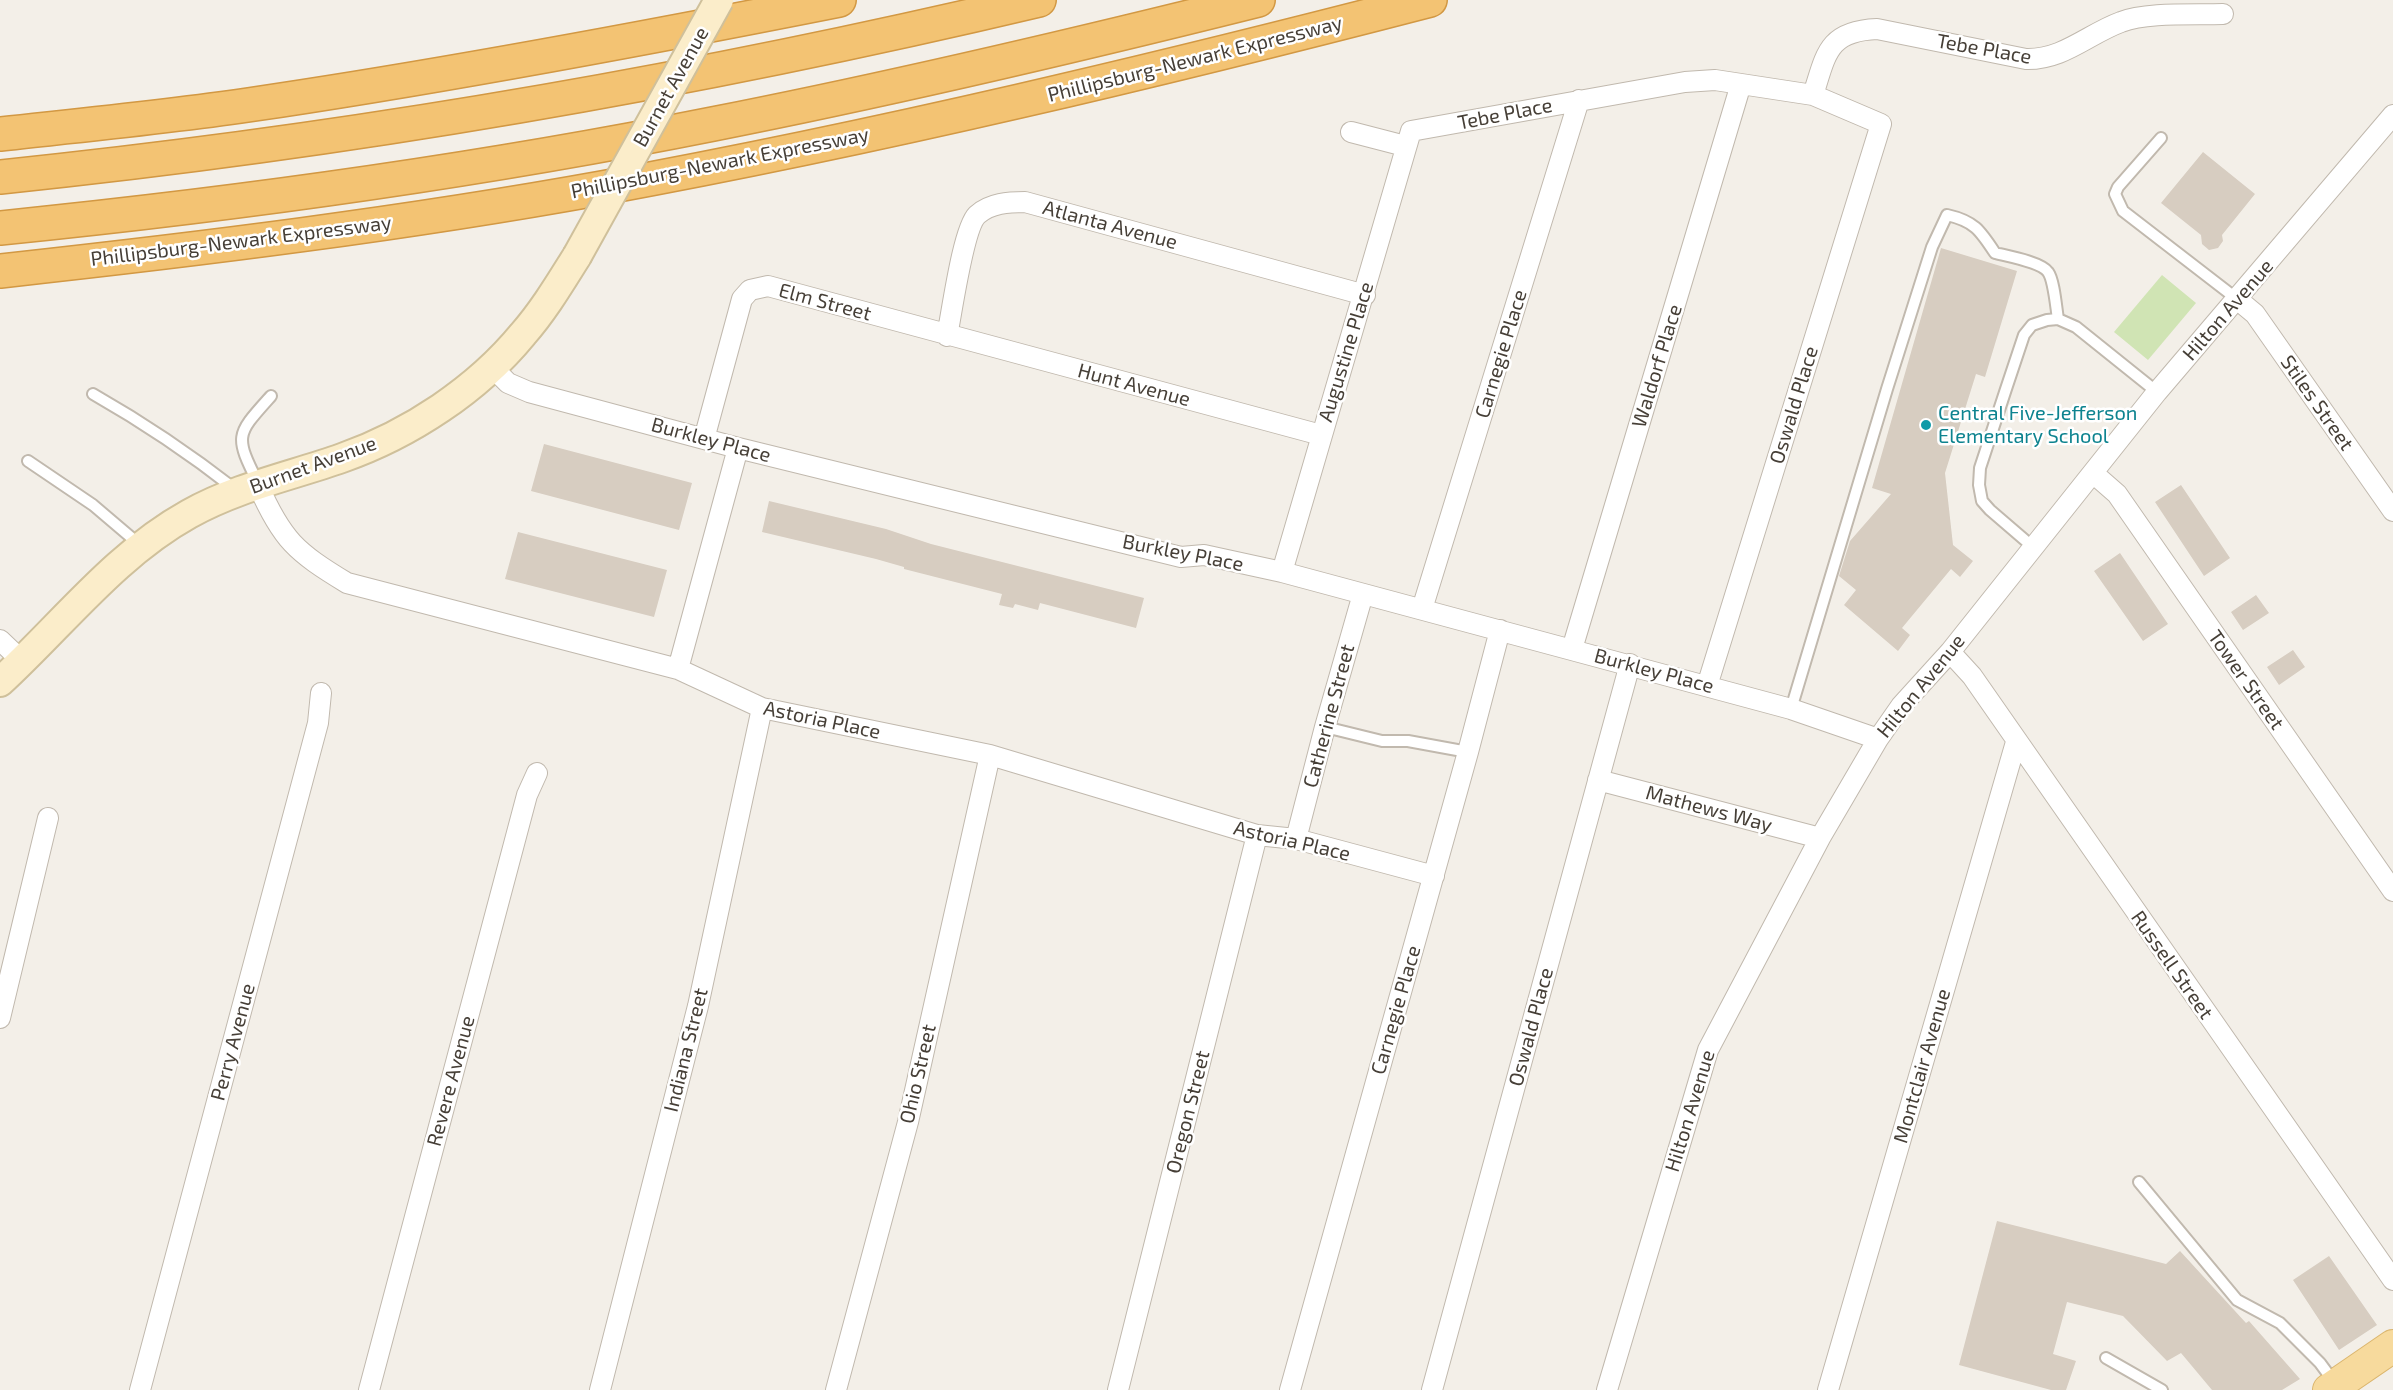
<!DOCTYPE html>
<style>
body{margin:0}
canvas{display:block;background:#f3efe8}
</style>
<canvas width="2393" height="1390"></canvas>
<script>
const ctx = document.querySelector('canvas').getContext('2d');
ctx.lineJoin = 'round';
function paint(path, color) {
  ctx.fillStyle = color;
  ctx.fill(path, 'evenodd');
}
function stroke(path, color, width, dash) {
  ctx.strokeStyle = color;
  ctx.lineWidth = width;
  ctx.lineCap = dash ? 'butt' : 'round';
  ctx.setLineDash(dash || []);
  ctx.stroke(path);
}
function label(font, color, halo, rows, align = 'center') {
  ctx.font = font + ' "Exo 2",sans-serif';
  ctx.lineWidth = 5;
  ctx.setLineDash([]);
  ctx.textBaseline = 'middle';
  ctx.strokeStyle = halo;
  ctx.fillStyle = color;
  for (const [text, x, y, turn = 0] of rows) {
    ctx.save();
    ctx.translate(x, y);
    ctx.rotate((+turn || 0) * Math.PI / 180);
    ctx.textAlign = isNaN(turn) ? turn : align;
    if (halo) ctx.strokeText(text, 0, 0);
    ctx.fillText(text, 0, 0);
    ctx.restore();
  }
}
const green = new Path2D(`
 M2162,275l34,28 -48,57 -34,-28z`);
const building = new Path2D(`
 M2203,152l52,42 -33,41 1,6 -5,7 -9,2 -7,-6 -1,-9 -40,-32z
 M1941,248l76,23 -32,106 -9,-3 -31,99 8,72 20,16 -13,16 -9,-8 -49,59 8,7 -12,16 -54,-46 12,-15 -17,-14 11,-35 41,-47 -19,-6z
 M544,444l148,39 -13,47 -148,-39z
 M2181,485l49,73 -26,18 -49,-74z
 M769,501l117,28 45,15 213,54 -8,30 -96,-25 -2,7 -23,-6 -2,4 -14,-3 3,-11 -98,-25v-2l-28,-8 -114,-27z
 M518,532l149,38 -13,47 -149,-38z
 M2120,553l48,71 -25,17 -49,-70z
 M2256,595l13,18 -26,17 -12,-18z
 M2293,650l12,17 -26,18 -12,-18z
 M1997,1221l169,43 14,-13 66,72 3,-2 51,58 -18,11h-70l-31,-37 -14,8 -44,-45 -56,-14 -14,52 23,7 -10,29h-15l-92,-25z
 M2329,1256l48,69 -38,25 -46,-70z`);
const lane = new Path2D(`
 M2161,138l-43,49 -3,7 8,17 114,88
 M93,394c51,29 97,60 143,96
 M28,461l65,44 47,40
 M258,483c-24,-48 -22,-48 13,-87
 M2033,547l-43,-37 -8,-9 -3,-16 1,-17 25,-76 19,-57 8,-10 15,-5 11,-1 18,8 81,65
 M1791,709l96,-320 45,-142 15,-32c27,6 33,15 48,38 12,3 46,9 53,19 6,8 8,35 10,47
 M1325,727l57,14h26l60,11
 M2139,1182l98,118 43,23 40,40 14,19
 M2106,1358l56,32`);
const street = new Path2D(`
 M1813,95c13,-40 14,-64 64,-66l149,30c37,1 62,-25 95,-37 25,-10 73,-7 102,-8
 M1351,132l54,14
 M2237,299l18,15 138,197
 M947,336c5,-24 16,-107 30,-121 13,-12 32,-13 48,-13l340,93
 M492,367l16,16 21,9 209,56 443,109 23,-2 78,17 509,137 87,30
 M704,439l38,-140 8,-9 18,-4 553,149
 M2093,473l24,21 276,397
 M258,485c24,55 38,67 89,98l331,86 84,39 228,47 267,80 39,4 138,37
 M1282,572l129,-441 274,-49 30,-2 98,15 68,29 -174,562
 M1422,609l157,-509
 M0,640l22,21
 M1572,649l169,-565
 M1950,652l22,24 421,604
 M678,669l60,-221
 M1598,780l222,58
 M1296,839l29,-112 38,-133
 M0,1018l48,-200
 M140,1390l178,-667 3,-30
 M369,1390l158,-595 10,-22
 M600,1390l98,-384 64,-298
 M836,1390l72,-268 82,-367
 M1118,1390l139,-555
 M1290,1390l178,-638 32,-122
 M1432,1390l198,-726
 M1607,1390l101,-340 112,-212 58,-99 23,-33 49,-54 207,-260 236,-277
 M1828,1390l188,-648`);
const secondary = new Path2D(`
 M0,682c62,-57 115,-127 189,-168 48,-27 102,-38 153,-56 68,-24 135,-68 181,-124 21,-24 37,-51 54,-78`);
const primary = new Path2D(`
 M2329,1390l64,-44`);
const highway = new Path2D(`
 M0,134c83,-9 166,-17 248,-29 198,-29 394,-66 591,-105
 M0,177c350,-36 697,-96 1039,-177
 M0,228c239,-24 477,-57 713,-104 183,-36 365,-79 545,-124
 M0,271c201,-22 403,-47 602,-83 278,-51 554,-117 828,-188`);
const secondaryBridge = new Path2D(`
 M577,256l142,-256`);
const markers = [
 [1926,425,6,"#0f9aa8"]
];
const streetNames = [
 ["Tebe Place",1984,49,10],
 ["Phillipsburg-Newark Expressway",1195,59,-14],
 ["Burnet Avenue",671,87,-61],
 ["Tebe Place",1505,114,-11],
 ["Phillipsburg-Newark Expressway",720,163,-11],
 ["Atlanta Avenue",1110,225,15],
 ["Phillipsburg-Newark Expressway",241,241,-7],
 ["Elm Street",825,302,15],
 ["Hilton Avenue",2228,310,-49],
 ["Augustine Place",1346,352,-73],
 ["Carnegie Place",1501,354,-73],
 ["Waldorf Place",1657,366,-73],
 ["Hunt Avenue",1134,385,15],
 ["Stiles Street",2317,403,55],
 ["Oswald Place",1794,405,-73],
 ["Burkley Place",711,440,15],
 ["Burnet Avenue",313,465,-20],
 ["Burkley Place",1183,553,11],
 ["Burkley Place",1654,671,15],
 ["Tower Street",2246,680,55],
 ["Hilton Avenue",1921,686,-51],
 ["Catherine Street",1329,716,-75],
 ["Astoria Place",822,720,12],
 ["Mathews Way",1709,809,15],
 ["Astoria Place",1292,841,13],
 ["Russell Street",2172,965,55],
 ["Carnegie Place",1396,1010,-74],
 ["Oswald Place",1531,1027,-75],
 ["Perry Avenue",233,1042,-75],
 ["Indiana Street",686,1050,-76],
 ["Montclair Avenue",1922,1066,-74],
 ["Ohio Street",918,1074,-77],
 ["Revere Avenue",451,1081,-75],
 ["Hilton Avenue",1690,1111,-73],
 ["Oregon Street",1188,1112,-76]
];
const cultureNames = [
 ["Central Five-Jefferson",1938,413],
 ["Elementary School",1938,436]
];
paint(green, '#d0e4b4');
paint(building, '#d7cdc1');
stroke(lane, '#c1b9ae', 14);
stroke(street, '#c1b9ae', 22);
stroke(secondary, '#cfc09b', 32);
stroke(primary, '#dbb66e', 34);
stroke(highway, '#d29843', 36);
stroke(lane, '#fff', 10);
stroke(street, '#fff', 20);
stroke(secondary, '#fbedca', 28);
stroke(primary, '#f7da9d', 32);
stroke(highway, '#f3c373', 33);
stroke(secondaryBridge, '#cfc09b', 32, []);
stroke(secondaryBridge, '#fbedca', 28);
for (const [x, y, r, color] of markers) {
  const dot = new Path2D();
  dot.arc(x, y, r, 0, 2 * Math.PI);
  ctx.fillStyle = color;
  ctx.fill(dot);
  stroke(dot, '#fff', 2);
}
label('20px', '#463f37', '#fff', streetNames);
label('20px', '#0d838f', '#fff', cultureNames, 'left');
</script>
